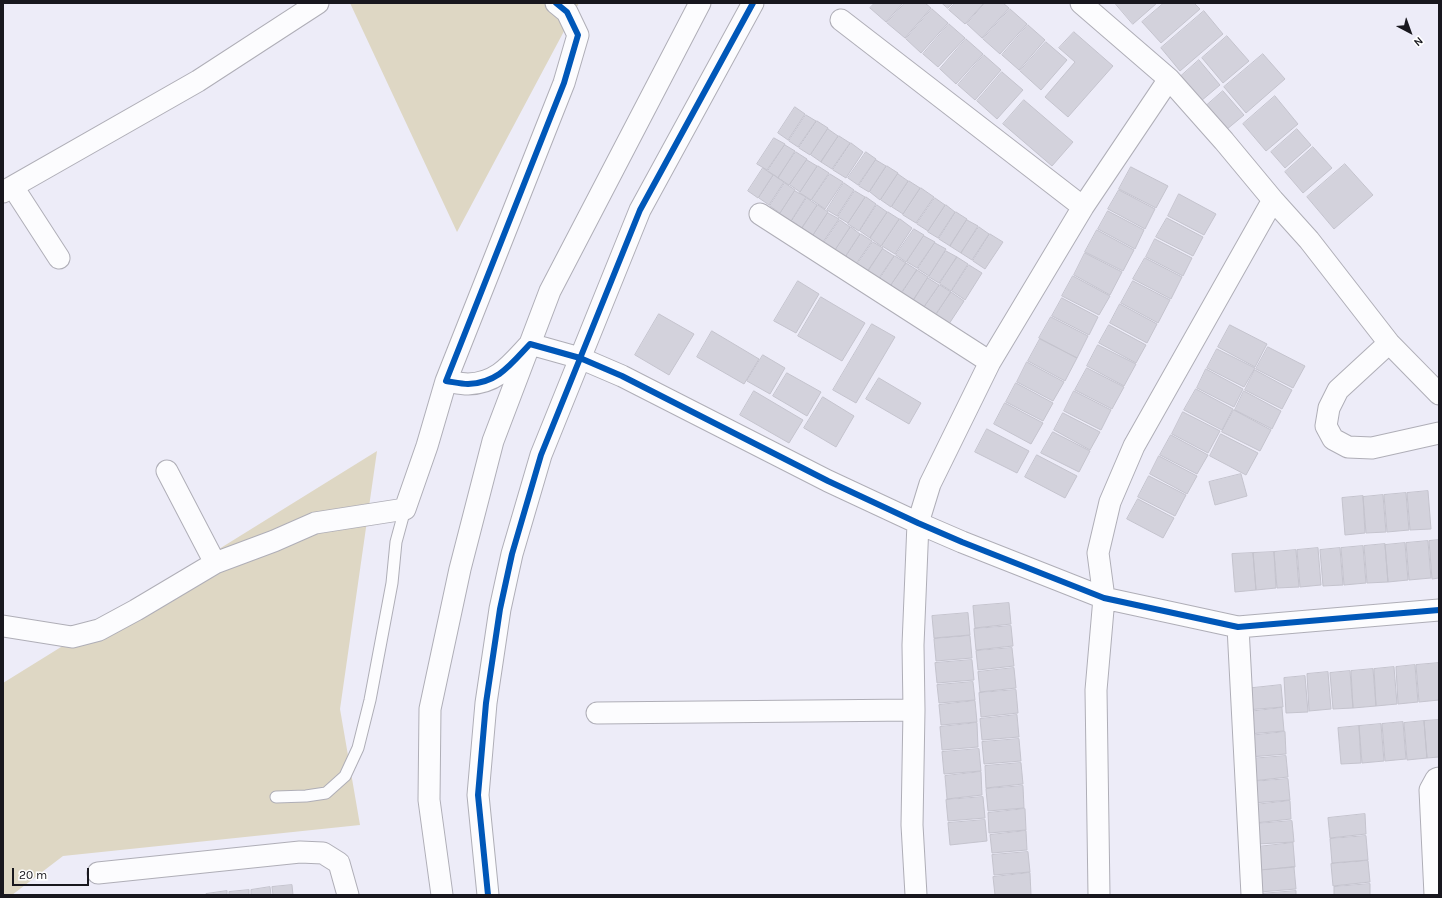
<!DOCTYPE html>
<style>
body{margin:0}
#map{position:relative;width:1442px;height:898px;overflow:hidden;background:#edecf8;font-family:Karla,sans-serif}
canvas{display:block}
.frame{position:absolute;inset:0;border:4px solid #18171e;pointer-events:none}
.north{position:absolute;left:1390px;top:12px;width:40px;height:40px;-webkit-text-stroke:3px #fff;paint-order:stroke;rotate:139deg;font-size:11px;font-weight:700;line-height:16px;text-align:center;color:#18171e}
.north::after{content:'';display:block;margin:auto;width:14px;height:18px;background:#18171e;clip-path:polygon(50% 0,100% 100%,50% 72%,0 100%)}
.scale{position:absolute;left:12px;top:868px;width:77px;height:18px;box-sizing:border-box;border:2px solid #18171e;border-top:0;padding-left:5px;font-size:12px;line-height:14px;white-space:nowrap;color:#18171e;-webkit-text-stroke:3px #fff;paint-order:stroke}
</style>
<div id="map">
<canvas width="1442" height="898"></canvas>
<div class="frame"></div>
<div class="north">N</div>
<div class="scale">20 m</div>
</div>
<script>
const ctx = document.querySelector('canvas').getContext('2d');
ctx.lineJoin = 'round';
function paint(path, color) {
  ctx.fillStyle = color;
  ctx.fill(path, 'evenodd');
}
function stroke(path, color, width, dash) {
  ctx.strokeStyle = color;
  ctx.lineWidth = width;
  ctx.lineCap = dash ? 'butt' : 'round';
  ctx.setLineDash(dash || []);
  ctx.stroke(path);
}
const green = new Path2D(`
 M350,3h229l-122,229z
 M377,451l-37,258 20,116 -297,31 -51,39h-9v-212z`);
const building = new Path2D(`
 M875,3h28l-17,19 -16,-14z
 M905,3h20l6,5 -26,30 -18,-15z
 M942,3h11l-5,5z
 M955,3h29l-19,21 -16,-14z
 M985,3h18l6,5 -27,30 -15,-14z
 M1115,3h42l-24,21z
 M1164,3h30l6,6 -39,34 -19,-21z
 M932,9l16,14 -27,30 -15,-14z
 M1010,9l17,15 -27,30 -17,-15z
 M1204,11l19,23 -43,37 -19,-23z
 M949,24l16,14 -27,29 -15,-13z
 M1028,25l17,15 -26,30 -17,-15z
 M1074,32l39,34 -45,51 -23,-20 30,-35 -16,-14z
 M1227,36l22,25 -26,22 -21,-25z
 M966,39l17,15 -27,30 -16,-15z
 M1046,42l21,18 -26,30 -21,-19z
 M1263,54l22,25 -39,34 -22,-26z
 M984,55l17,15 -26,30 -17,-15z
 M1199,60l21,25 -19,16 -21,-24z
 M1002,72l21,18 -26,29 -20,-18z
 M1223,91l21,24 -18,15 -20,-24z
 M1275,96l23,28 -32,27 -23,-27z
 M1024,100l49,42 -21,24 -49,-42z
 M795,107l10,7 -17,26 -10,-7z
 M806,115l10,6 -18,26 -9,-6z
 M817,121l11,7 -18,27 -11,-7z
 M828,129l10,7 -17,26 -10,-7z
 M1297,129l14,16 -26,23 -14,-16z
 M839,136l11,7 -18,26 -11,-7z
 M774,138l11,6 -18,26 -10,-6z
 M851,143l12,9 -17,26 -13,-8z
 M785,145l10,6 -17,27 -10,-7z
 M1313,147l19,21 -29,25 -18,-21z
 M796,152l11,7 -18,26 -11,-7z
 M866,152l10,7 -18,26 -10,-7z
 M807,160l10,6 -17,26 -10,-7z
 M876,160l10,6 -17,26 -10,-6z
 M1345,164l28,31 -39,34 -27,-32z
 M818,166l11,7 -18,27 -11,-7z
 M887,166l11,7 -18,27 -10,-8z
 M1131,167l37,19 -12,22 -37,-19z
 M763,168l10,7 -15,23 -10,-7z
 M830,174l13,8 -18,27 -13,-9z
 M898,174l10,7 -17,26 -10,-7z
 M774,175l10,7 -15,23 -10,-7z
 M909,181l11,7 -17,26 -11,-7z
 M785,183l10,7 -15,23 -10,-7z
 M844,183l10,7 -17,26 -10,-6z
 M921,188l13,9 -18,26 -13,-8z
 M1119,190l36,19 -10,20 -37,-20z
 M795,191l11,6 -15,24 -11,-7z
 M855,191l10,6 -17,26 -10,-6z
 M1179,194l37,20 -12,21 -36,-19z
 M866,197l10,7 -17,27 -11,-7z
 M807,198l10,7 -15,23 -10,-7z
 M935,198l10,7 -17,26 -11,-7z
 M818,205l10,7 -15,23 -11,-7z
 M877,205l10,7 -17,26 -10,-7z
 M946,205l9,7 -17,26 -10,-6z
 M1108,211l36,19 -9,19 -37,-20z
 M888,212l11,7 -18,27 -11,-8z
 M956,212l11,7 -17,27 -11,-7z
 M828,213l11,6 -16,23 -10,-6z
 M1167,218l36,19 -10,19 -37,-19z
 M900,219l12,9 -17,26 -13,-8z
 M840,220l10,7 -15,23 -11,-7z
 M967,220l11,6 -17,27 -11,-7z
 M851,227l9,7 -15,23 -10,-6z
 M979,227l10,7 -17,26 -11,-7z
 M914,229l10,6 -18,27 -10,-7z
 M1097,230l37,20 -11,21 -38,-19z
 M861,234l11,7 -16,23 -10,-7z
 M990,234l13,8 -18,27 -12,-8z
 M924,236l11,6 -18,26 -10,-6z
 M1155,239l37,19 -9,18 -37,-19z
 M873,242l10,6 -15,23 -11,-6z
 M935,243l11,6 -17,27 -11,-7z
 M883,249l11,7 -15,22 -11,-7z
 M946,251l11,6 -18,26 -10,-6z
 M1085,253l37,19 -12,23 -36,-20z
 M895,256l11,7 -16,23 -10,-7z
 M957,257l11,7 -17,27 -11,-7z
 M1145,258l37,19 -11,22 -38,-20z
 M906,263l11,7 -16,23 -10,-7z
 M969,265l13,8 -17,27 -13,-9z
 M917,270l11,7 -17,27 -11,-7z
 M1073,276l37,20 -11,19 -37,-19z
 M928,278l11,7 -18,26 -10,-7z
 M798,281l21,13 -23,39 -22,-12z
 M1133,281l37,19 -12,23 -37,-20z
 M940,285l11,7 -18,26 -11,-7z
 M951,292l13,9 -17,26 -13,-8z
 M821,297l44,26 -23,38 -44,-25z
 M1062,298l36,19 -9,18 -37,-19z
 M1120,304l37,20 -10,19 -37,-20z
 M659,314l35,20 -25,41 -34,-20z
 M1051,317l37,19 -11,22 -38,-20z
 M872,324l23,13 -39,66 -23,-13z
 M1109,325l37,20 -10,18 -37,-20z
 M1230,325l37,19 -12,23 -37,-20z
 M712,331l47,28 -15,25 -47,-27z
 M1040,339l37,19 -12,23 -37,-20z
 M1098,345l38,19 -12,22 -37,-20z
 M1268,347l37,19 -12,22 -37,-19z
 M1217,349l38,19 -11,19 -37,-19z
 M763,355l22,13 -15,26 -23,-13z
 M1027,362l37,20 -11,19 -36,-19z
 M1087,368l37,19 -12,22 -37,-19z
 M1206,369l37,20 -9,18 -37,-19z
 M1255,370l37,20 -10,19 -37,-19z
 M787,373l34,19 -14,24 -34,-20z
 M879,378l42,25 -12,21 -43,-25z
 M1016,383l37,20 -10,18 -37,-19z
 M1196,389l37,20 -11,21 -38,-20z
 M754,391l49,29 -14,23 -49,-28z
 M1074,391l37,19 -10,20 -37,-19z
 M1244,391l37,20 -9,18 -37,-19z
 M823,397l31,19 -18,31 -32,-19z
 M1005,403l38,20 -12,21 -37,-20z
 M1234,410l37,20 -11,21 -38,-19z
 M1183,412l37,19 -12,22 -36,-19z
 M1063,413l37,19 -10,18 -36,-20z
 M987,429l42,22 -12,22 -42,-21z
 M1053,432l37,19 -11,21 -38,-19z
 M1221,434l37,19 -12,22 -36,-19z
 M1171,435l37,20 -11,19 -37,-19z
 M1037,455l40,21 -12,22 -40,-21z
 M1159,456l38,20 -10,18 -37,-20z
 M1241,474l6,22 -32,9 -6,-23z
 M1149,476l37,19 -11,21 -37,-19z
 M1428,491l3,38 -21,1 -3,-37z
 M1406,493l3,37 -22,2 -3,-37z
 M1383,495l3,37 -20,1 -3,-36z
 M1363,496l2,37 -20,2 -3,-37z
 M1138,499l36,19 -11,20 -36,-19z
 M1439,540v38l-7,1 -3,-38z
 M1428,541l3,37 -22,2 -3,-37z
 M1405,543l3,37 -20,2 -3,-37z
 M1385,544l3,38 -21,1 -3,-37z
 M1363,546l3,37 -22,2 -3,-37z
 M1318,548l3,37 -21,2 -3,-37z
 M1340,548l3,37 -20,1 -3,-36z
 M1296,550l3,37 -22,1 -3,-36z
 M1274,552l2,36 -20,2 -3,-37z
 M1253,553l3,37 -21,2 -3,-38z
 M1009,603l2,21 -36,4 -2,-22z
 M968,613l2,22 -36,3 -2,-22z
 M1011,626l2,20 -37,4 -2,-21z
 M970,636l2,22 -36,3 -2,-22z
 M1012,648l2,18 -36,4 -2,-19z
 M972,660l2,20 -37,3 -2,-20z
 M1439,663v37l-20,2 -3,-37z
 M1415,665l3,37 -20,2 -2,-37z
 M1394,667l3,37 -21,2 -2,-37z
 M1014,668l2,20 -36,4 -2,-20z
 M1373,669l3,37 -23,2 -2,-37z
 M1350,671l3,37 -20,1 -3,-36z
 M1328,672l3,37 -22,2 -2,-37z
 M1305,676l3,36 -22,1 -2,-35z
 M973,682l2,18 -36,3 -2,-18z
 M1281,685l2,22 -37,3 -2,-21z
 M1016,690l2,23 -37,4 -2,-24z
 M975,701l2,21 -36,3 -2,-20z
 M1282,708l2,23 -36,3 -1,-22z
 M1017,715l2,22 -37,3 -2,-21z
 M1439,720v37l-12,1 -3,-37z
 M1424,721l3,37 -20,2 -3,-37z
 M1403,722l3,37 -21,2 -3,-37z
 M977,723l1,24 -36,3 -2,-23z
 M1381,724l3,37 -22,2 -3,-37z
 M1359,726l2,37 -20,1 -3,-36z
 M1285,732l1,22 -36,3 -2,-21z
 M1019,739l2,22 -37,3 -2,-22z
 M979,749l2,22 -37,3 -2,-22z
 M1286,756l2,21 -36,4 -2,-22z
 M1021,763l2,21 -37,4 -1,-22z
 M981,772l1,23 -35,4 -2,-23z
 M1288,779l2,21 -37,3 -2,-21z
 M1023,786l1,22 -36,3 -2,-22z
 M983,797l2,21 -37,3 -2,-21z
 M1290,801l1,18 -36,4 -1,-18z
 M1025,809l1,21 -37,3 -1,-20z
 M1365,814l1,20 -36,4 -2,-20z
 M985,820l2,21 -37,4 -2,-22z
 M1292,821l2,21 -36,2 -2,-20z
 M1026,831l1,19 -35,3 -2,-18z
 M1366,836l2,24 -36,3 -2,-24z
 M1293,843l2,24 -36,3 -2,-23z
 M1028,852l2,20 -36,3 -2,-20z
 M1368,861l2,21 -37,4 -2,-22z
 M1294,867l2,22 -36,3 -2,-21z
 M1030,873l1,22h-36l-2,-18z
 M1370,884v11h-36v-8z
 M292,885l1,10h-20l-1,-8z
 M270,887l1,8h-20v-5z
 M249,890v5h-20v-3z
 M227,891v4h-21v-1z
 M1296,891v4h-36v-1z`);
const service = new Path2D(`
 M276,797l30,-1 20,-3 19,-17 13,-28 12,-48 22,-117 4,-41 9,-33`);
const minor = new Path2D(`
 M556,3l11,9 11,23 -14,48 -118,298c7,1 15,3 22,3 30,-1 43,-20 62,-40l50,14 42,18 206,105 90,42 44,19 142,56 134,29 201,-17
 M1081,3l88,76 55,62 49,59 36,40 80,103 50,51
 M841,20l242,187
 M13,187l46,71
 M3,192l195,-111 120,-78
 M760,214l230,148
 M1389,343l-51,47 -9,18 -3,18 7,13 15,8 24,1 67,-15
 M167,471l48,92
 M3,626l69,11 27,-7 37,-20 79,-47 59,-22 41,-18 90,-14 22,-63 19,-65
 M1238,627l14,268
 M597,713l317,-3
 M98,873l202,-21 23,1 16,10 9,32
 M442,895l-13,-95 1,-91 30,-140 33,-128 57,-150 150,-288
 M488,895l-10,-100 8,-92 14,-94 12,-55 29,-99 99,-245 113,-207
 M916,895l-4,-70 2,-115 -1,-65 5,-122 12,-39 60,-122 93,-155 86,-128
 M1099,895l-3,-205 8,-92 -6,-45 12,-51 24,-56 139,-246
 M1435,895l-5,-105 6,-11 3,-1`);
const cycleway = new Path2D(`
 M556,3l11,9 11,23 -14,48 -118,298c7,1 15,3 22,3 30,-1 43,-20 62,-40l50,14 42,18 206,105 90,42 44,19 142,56 134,29 201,-17
 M488,895l-10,-100 8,-92 14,-94 12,-55 29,-99 99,-245 113,-207`);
paint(green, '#ded7c4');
paint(building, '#d3d2dc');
stroke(building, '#c4c3cd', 1);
stroke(service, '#afaeb7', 13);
stroke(minor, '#afaeb7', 23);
stroke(service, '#fcfcfe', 11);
stroke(minor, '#fcfcfe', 21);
stroke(cycleway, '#0057b8', 6);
</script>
